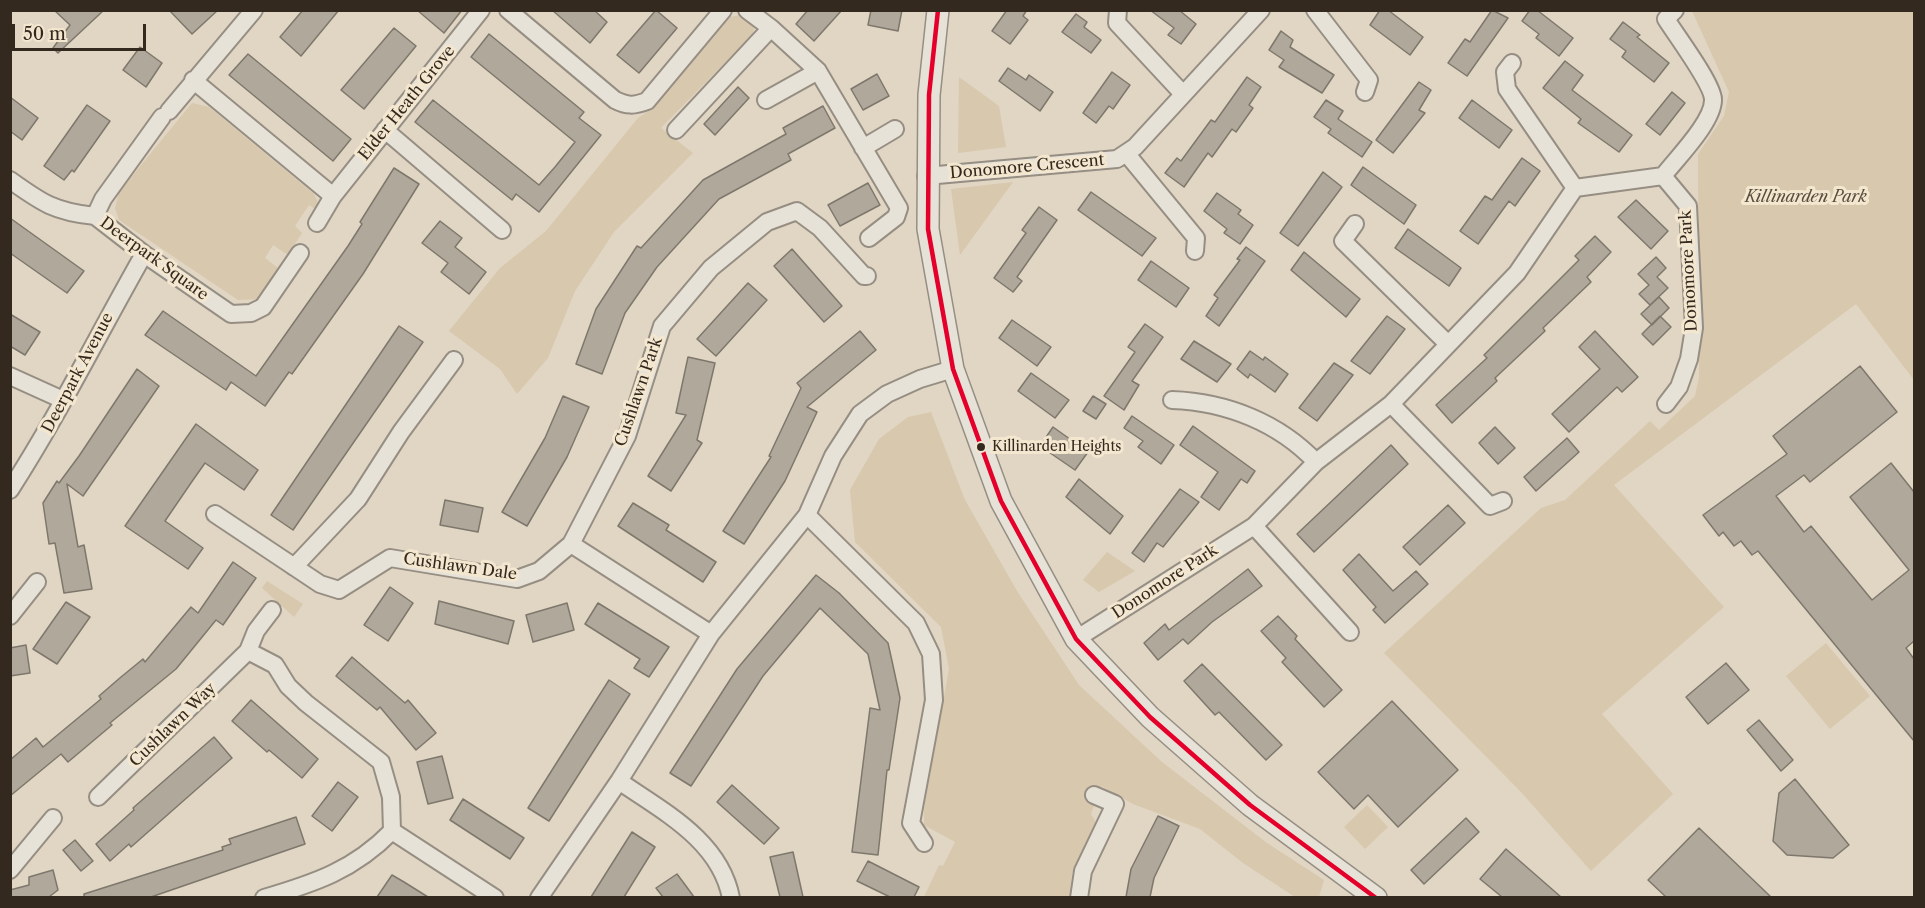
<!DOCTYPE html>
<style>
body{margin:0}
#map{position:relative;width:1925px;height:908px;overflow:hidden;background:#e1d6c3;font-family:"Libre Caslon Text",serif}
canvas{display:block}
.frame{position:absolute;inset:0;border:12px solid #34291e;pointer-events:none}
.scale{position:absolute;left:12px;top:24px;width:134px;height:27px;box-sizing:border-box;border:3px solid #34291e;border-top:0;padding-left:8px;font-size:18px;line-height:21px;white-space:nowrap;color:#34291e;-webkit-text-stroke:4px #f4e7d0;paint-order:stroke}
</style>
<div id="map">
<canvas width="1925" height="908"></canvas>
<div class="frame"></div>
<div class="scale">50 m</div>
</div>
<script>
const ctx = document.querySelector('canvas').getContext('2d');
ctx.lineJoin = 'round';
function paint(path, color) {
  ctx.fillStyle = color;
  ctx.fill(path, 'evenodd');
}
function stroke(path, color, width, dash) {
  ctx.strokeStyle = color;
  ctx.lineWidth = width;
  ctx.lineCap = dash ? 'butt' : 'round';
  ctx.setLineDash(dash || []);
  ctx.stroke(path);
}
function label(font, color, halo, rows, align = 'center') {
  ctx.font = font + ' "Libre Caslon Text",serif';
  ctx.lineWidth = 6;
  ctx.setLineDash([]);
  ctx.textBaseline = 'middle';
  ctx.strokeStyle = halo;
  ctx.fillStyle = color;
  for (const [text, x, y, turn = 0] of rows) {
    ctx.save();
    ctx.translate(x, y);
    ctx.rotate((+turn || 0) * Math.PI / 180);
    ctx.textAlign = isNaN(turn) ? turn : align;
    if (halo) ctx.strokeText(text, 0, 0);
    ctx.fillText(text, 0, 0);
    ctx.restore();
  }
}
const green = new Path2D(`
 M1692,11h222v369l-58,-76 -242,181 110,122 -122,107 71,80 -82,77 -70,-79 -137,-139 157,-145 24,-8 85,-79 9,9 36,-34 4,-19 -1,-223 26,-38 5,-24z
 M741,15l14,10 -2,9 -92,94 32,25 -79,79 -39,59 -27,67 -31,36 -17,-25 -51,-38 51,-63 46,-37 92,-113 15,-10 77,-91z
 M959,77l40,29 7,41 -48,6z
 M192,103l17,4 105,87 6,13 -2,4 -9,-6 -14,21 7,7 -14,22 -15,-10 -8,13 13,10 -20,31 -20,1 -119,-80 -4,-12 4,-16z
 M1013,182l-53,73 -9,-66z
 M931,412l34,88 52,91 62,94 83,77 105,81 57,37 -5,17h-24l-52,-34 -43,-34 -67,-25 -32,-18 -10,28 6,10 -25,50 -3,23h-145l15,-32 4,1 12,-24 -31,-17v-17l25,-139 -8,-42 -86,-85 -5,-52 29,-51 29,-22z
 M1107,552l28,19 -36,21 -16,-12z
 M267,581l36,23 -9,13 -32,-29z
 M1826,643l44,53 -40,33 -44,-53z
 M1367,805l21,22 -23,22 -21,-22z`);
const building = new Path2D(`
 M54,10h50l-46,43 -5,-5 17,-23z
 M169,10h49l-26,24z
 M303,10h36l-38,46 -21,-19z
 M417,10h45l-18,23z
 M552,10h42l13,12 -17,21z
 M656,10l21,18 -38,45 -22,-18z
 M808,10h34l-28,31 -18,-17z
 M871,10h31l-4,21 -30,-6z
 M1007,10h20l-4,6 5,4 -18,24 -18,-13z
 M1150,10h29l17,14 -15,20 -13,-9 6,-7z
 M1380,10h8l35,27 -13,18 -40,-30z
 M1492,10l16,8 -41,58 -19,-13 17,-24 5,3z
 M1530,10h7l36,28 -14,18 -23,-18 3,-4 -17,-13z
 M1076,14l11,8 -3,5 17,13 -10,13 -29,-21z
 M1623,22l17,13 -3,2 32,26 -15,19 -32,-25 4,-6 -16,-12z
 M394,28l22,18 -52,63 -23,-19z
 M1281,31l12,9 -3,7 44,28 -12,18 -43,-26 5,-7 -15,-10z
 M489,34l95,78 -5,6 22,17 -62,77 -23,-18 -4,6 -97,-78 18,-22 106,85 16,-18 20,-25 -104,-85z
 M140,47l22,16 -16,24 -23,-17z
 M248,54l103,85 -18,22 -104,-86z
 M1565,61l18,14 -11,15 60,45 -13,17 -41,-29 3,-4 -38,-31z
 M1008,68l18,12 3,-5 24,17 -13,19 -41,-30z
 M1112,72l18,13 -17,24 -4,-3 -13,17 -13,-10z
 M877,74l12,22 -26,14 -12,-21z
 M1247,77l14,10 -12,18 4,3 -17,24 -4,-3 -20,28 -4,-4 -24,34 -19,-14 12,-15 4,3 30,-41 4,2z
 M1419,82l12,8 -12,20 6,3 -32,40 -17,-13z
 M738,87l11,11 -34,37 -11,-11z
 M1672,92l13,11 -25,32 -14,-11z
 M10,97l28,21 -16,22 -12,-9z
 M1326,100l17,11 -5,8 34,23 -10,15 -34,-24 3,-4 -17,-12z
 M1472,100l40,30 -13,18 -40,-30z
 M87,105l23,16 -36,51 -2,-2 -8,10 -20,-14z
 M823,106l12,22 -47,26 3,6 -72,39 -62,68 -32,46 -23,61 -26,-10 20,-55 41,-63 4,2 62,-68 83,-46 -3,-6z
 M1522,158l18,13 -25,35 -6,-5 -31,43 -18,-13 25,-35 7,4z
 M1363,167l53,38 -12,19 -53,-39z
 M394,168l25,16 -56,90 -71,100 -3,-2 -24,34 -34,-24 -5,8 -81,-55 18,-24 93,65 92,-130 14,-22 -2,-2z
 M1323,172l19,15 -44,59 -18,-13z
 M868,183l12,22 -40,21 -12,-21z
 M1091,192l65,46 -14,18 -64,-46z
 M1217,193l24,17 -3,4 15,11 -13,19 -16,-11 3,-4 -23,-18z
 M1636,200l32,31 -17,18 -33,-32z
 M1039,207l18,13 -40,57 5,4 -9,11 -19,-14 32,-45 -4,-3z
 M10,218l74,53 -17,22 -57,-40z
 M440,221l22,17 -7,9 31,25 -17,22 -28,-22 7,-9 -26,-20z
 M1408,229l53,39 -12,18 -54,-38z
 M1595,236l16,16 -24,25 4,5 -48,46 2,3 -50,47 2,3 -45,42 -16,-18 51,-47 -3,-3 95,-95 -4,-4z
 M1246,247l19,14 -46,65 -13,-10 12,-18 -4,-3 26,-35 -3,-1z
 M792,249l50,57 -18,16 -50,-56z
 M1304,252l56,47 -14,18 -55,-47z
 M1656,257l10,11 -9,9 11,11 -18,17 -11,-11 10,-9 -11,-11z
 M1151,261l38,27 -13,19 -38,-27z
 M748,283l19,17 -51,56 -19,-17z
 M1659,297l10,11 -17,17 -11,-11z
 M10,314l30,18 -15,23 -15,-9z
 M1387,316l18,13 -35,45 -19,-13z
 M1660,316l11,11 -18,18 -11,-11z
 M1012,320l39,27 -14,19 -38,-28z
 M1145,324l18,13 -31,44 7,4 -15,25 -20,-14 31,-44 -7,-5z
 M399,326l24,16 -130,188 -22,-15z
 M860,331l16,19 -69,57 10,5 -32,69 -41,63 -21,-13 48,-74 -2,-1 32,-68 -4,-5z
 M1595,331l43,46 -16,15 -5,-5 -48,45 -17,-18 48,-45 -21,-22z
 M1194,341l37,23 -14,18 -36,-23z
 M1250,351l13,9 2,-3 23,17 -13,18 -25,-18 -2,4 -11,-9z
 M688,357l27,6 -18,77 5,3 -31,48 -23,-15 38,-61 -10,-2z
 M1334,363l19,12 -36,46 -18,-13z
 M1860,366l37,46 -87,70 -6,-7 -28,21 28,36 7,-6 61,74 37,-30 -59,-73 41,-34 23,29v149l-8,7 8,11v82l-156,-190 -6,4 -11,-14 -7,5 -11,-14 -4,4 -16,-21 84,-61 -14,-18z
 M137,369l22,17 -76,110 -16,-12 11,63 6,-2 8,44 -28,4 -9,-50 -6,1 -6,-41 14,-22 2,2 20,-27z
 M1031,373l38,27 -14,18 -37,-27z
 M563,396l26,11 -22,50 -40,69 -25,-14 43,-74z
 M1093,396l13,8 -10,15 -13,-8z
 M1132,416l42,29 -13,19 -23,-17 5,-6 -19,-13z
 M196,424l62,46 -14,20 -39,-27 -12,17 -28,41 38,27 -15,21 -63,-43z
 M1193,426l62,45 -8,12 -6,-4 -22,31 -18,-13 17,-25 -38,-27z
 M1053,427l35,25 -13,18 -35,-24z
 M1495,427l20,21 -17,16 -19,-21z
 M1567,438l12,14 -43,39 -12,-14z
 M1391,445l17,19 -94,88 -17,-18z
 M1079,479l44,37 -13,18 -44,-37z
 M1180,489l19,13 -36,45 -6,-4 -13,19 -12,-9z
 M445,500l38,8 -5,24 -38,-7z
 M633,503l36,22 -3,5 50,32 -13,20 -85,-56z
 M1448,505l17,18 -45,42 -17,-18z
 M1359,554l34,37 23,-20 12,13 -43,39 -12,-13 3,-3 -33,-37z
 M233,562l23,16 -33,47 -7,-5 -40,49 -66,54 2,2 -44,37 -7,-8 -51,42v-36l26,-22 7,9 58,-48 -2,-3 22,-19 22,-18 2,3 46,-55 7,6z
 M1248,569l14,17 -50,36 -24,22 -5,-5 -25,21 -14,-17 21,-19 4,6z
 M816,575l23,18 49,50 4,18 8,37 -11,72h-2l-9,85 -26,-3 18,-144 10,2 -12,-56 -48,-46 -57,68 -72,110 -21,-13 67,-104z
 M390,587l23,16 -25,38 -24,-16z
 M439,601l75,20 -6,23 -73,-20z
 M66,602l24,15 -33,47 -24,-15z
 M567,603l7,27 -41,12 -7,-27z
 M598,603l71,44 -20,30 -15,-9 6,-9 -55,-35z
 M1278,616l19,20 -2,3 47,51 -18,17 -42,-45 4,-4 -25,-27z
 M26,645l4,28 -20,3v-28z
 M352,657l53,46 3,-3 28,33 -20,17 -36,-43 -3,3 -41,-34z
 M1726,663l23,27 -41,34 -22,-27z
 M1202,664l80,81 -16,15 -47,-48 -4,3 -31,-34z
 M609,680l21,14 -81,127 -21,-13z
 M251,700l67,59 -16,19 -33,-28 -2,2 -35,-31z
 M1392,701l66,69 -60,57 -30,-32 -14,14 -36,-37z
 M1759,720l34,40 -12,11 -34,-41z
 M214,737l18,21 -101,89 -2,-3 -19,17 -14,-17 38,-34 -1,-2z
 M442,756l11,42 -25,6 -11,-42z
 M1795,779l54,66 -16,13 -46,-3 -14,-14 6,-48z
 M338,782l20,15 -26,34 -20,-15z
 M732,785l47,43 -15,16 -47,-42z
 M463,799l61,39 -14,21 -60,-39z
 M1158,816l21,10 -25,52 -4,19h-24l5,-28z
 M296,817l9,27 -154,53h-67v-3l139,-44 -1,-3 9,-3 -2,-5z
 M1466,818l13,14 -55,52 -13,-14z
 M1699,828l72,69h-105l-18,-17z
 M632,832l23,15 -31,50h-33z
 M75,840l18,21 -12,10 -18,-21z
 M1506,849l55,48h-59l-22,-18z
 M793,852l10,45h-23l-10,-40z
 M868,861l51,26 -5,10h-24l-33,-16z
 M53,870l5,20 -9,7h-39v-7l19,-5v-8z
 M677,874l9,12 8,11h-31l-7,-9z
 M392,875l12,7 24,15h-51z`);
const minor = new Path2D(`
 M508,10l107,90c12,6 19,6 32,1l76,-91
 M747,10l24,18 47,43 81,137 -3,9 -27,21
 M1118,10l-1,13 66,71
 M1315,10l54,70 -4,12
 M1512,63l-7,9 2,17 68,99
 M193,80l140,116
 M766,100l52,-29
 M169,111l85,-101
 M162,117l-59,82 -8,17 49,38 87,60 20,-1 12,-6 37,-54
 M385,130l117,100
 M676,130l95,-102
 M863,148l32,-19
 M1126,153l70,85 -1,13
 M926,176l191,-17 18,-12 126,-137
 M1663,176l25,30 6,122 -5,31 -10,28 -13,17
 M10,180c32,23 45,32 85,36
 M317,223l16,-27 148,-186
 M1355,224l-12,17 105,103
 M10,376l53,24
 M1172,400c55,2 107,23 144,62
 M1391,404l99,102 13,-5
 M10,490c49,-76 89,-157 134,-236
 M215,514l105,70 19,6 51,-32 127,21 22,-8 32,-27 56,-108 35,-110 49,-58 56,-46 30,-11 23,17 44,48h3
 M807,515l109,108 15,31 3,46 -23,123 13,20
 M1254,526l96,106
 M571,544l140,90
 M294,567l64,-68 43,-67 53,-72
 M10,616l27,-34
 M1076,639l178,-113 62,-64 75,-58 126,-131 58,-85 88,-12c14,-18 51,-55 50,-77 -1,-16 -37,-64 -47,-80l9,-9
 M248,651l27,14 13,21 18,17 75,59 10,35 1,34c-38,39 -77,52 -128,67
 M619,781c43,30 101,59 112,117
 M98,797l150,-146 8,-20 16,-21
 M392,831l103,67
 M10,870l43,-52
 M539,898l80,-117 92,-147 96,-119 26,-59 27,-42 27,-20 33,-15 33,-10
 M1079,898l4,-27 32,-67 -21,-9`);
const tertiary = new Path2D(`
 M938,10l-9,85 -1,134 25,140 48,132 75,138 74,78 100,88 126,93`);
const bus1 = new Path2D(`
 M938,10l-9,85 -1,134 25,140 48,132 75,138 74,78 100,88 126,93`);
const markers = [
 [981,447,5,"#34291e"]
];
const busNames = [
 ["Killinarden Heights",992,447]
];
const streetNames = [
 ["Elder Heath Grove",407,103,-51],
 ["Donomore Crescent",1027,167,-5],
 ["Deerpark Square",154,259,36],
 ["Donomore Park",1689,271,-93],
 ["Deerpark Avenue",78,373,-62],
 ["Cushlawn Park",639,392,-71],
 ["Cushlawn Dale",460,567,8],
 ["Donomore Park",1165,582,-33],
 ["Cushlawn Way",173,725,-44]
];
const parkNames = [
 ["Killinarden Park",1806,197]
];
paint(green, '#d7c8ae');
paint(building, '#b0a89b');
stroke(building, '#7e776c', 1.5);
stroke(minor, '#968e83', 20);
stroke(tertiary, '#968e83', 24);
stroke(minor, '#e7e2d8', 16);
stroke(tertiary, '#e7e2d8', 21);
stroke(bus1, '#e4002b', 4.5);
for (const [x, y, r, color] of markers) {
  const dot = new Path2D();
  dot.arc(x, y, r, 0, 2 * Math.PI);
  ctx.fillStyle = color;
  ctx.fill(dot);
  stroke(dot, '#f4e7d0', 2);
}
label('14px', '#34291e', '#f4e7d0', busNames, 'left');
label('16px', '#34291e', '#f4e7d0', streetNames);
label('italic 16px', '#5a4e3e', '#f4e7d0', parkNames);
</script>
